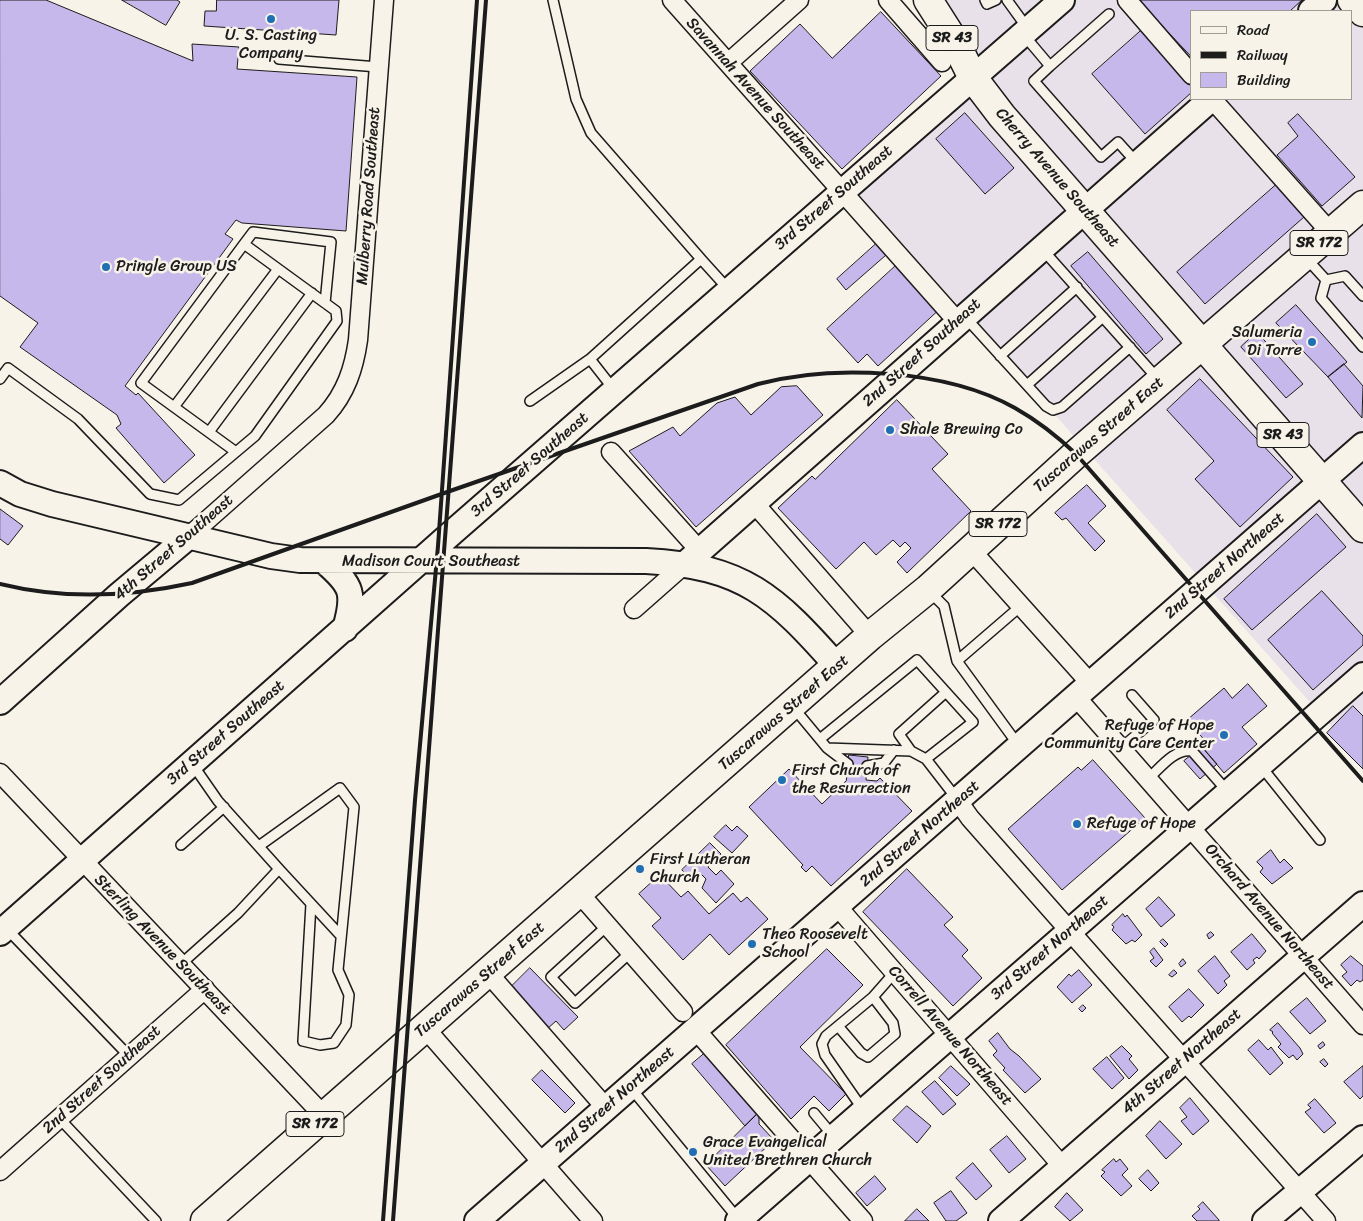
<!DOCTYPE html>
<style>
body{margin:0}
#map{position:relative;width:1363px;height:1221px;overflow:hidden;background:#f7f3e8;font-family:Sriracha,sans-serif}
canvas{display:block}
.legend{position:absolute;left:1190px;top:10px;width:162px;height:90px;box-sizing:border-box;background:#f7f3e8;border:1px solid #9f9d96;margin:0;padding:6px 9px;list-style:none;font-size:15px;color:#1c1c1c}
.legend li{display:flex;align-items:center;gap:10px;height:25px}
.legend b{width:25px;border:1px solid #9f9d96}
</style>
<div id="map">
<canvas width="1363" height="1221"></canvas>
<ul class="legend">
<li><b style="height:6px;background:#f7f3e8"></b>Road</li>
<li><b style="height:6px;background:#1c1c1c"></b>Railway</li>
<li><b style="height:14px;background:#c6b8ea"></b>Building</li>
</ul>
</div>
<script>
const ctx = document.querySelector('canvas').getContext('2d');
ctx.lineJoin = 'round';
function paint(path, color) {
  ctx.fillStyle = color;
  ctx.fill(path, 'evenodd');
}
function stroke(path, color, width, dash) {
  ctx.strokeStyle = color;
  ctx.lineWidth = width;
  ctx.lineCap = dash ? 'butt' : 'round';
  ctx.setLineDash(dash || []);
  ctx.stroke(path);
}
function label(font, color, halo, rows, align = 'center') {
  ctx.font = font + ' Sriracha,sans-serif';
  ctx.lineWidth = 5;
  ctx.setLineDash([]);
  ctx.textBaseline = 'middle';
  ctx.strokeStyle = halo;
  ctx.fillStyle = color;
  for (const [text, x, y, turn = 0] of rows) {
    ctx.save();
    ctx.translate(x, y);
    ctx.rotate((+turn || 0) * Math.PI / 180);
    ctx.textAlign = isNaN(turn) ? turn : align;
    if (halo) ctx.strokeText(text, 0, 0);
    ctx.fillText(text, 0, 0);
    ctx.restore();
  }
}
const built = new Path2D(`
 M939,0h424v762l-505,-569 134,-114 -19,-22zM1192,11h160v88h-160z`);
const building = new Path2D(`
 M0,0h46l147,61 -1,-17 47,3 -2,22 120,8 -11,154 -104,-8 -6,-3 -11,14 8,5 -108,147 11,9 2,-2 57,62 -31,28 -48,-55 5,-4 -4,-9 -97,-68 18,-24 -38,-27z
 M122,0h55l3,2 -14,23z
 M217,0h122l-3,35 -132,-9 1,-15h11z
 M1138,0h164l-12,11h-98v46z
 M881,12l60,64 -99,93 -92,-98 50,-47 32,34z
 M1143,29l49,55v8l-47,42 -53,-60z
 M965,113l49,55 -29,26 -49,-55z
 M1298,114l57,63 -33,29 -45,-51 21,-19 -10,-13z
 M1276,185l28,32 -99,87 -28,-32z
 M876,244l10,11 -40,35 -9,-11z
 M1088,252l75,87 -17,15 -75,-88z
 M901,261l42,45 -65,60 -11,-12 -9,9 -31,-34z
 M1296,305l51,57 -19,15 -52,-54z
 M1257,332l46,52 -17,14 -45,-51z
 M1344,364l19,22 -1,32 -34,-41z
 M1200,379l93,98 -53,50 -45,-48 19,-18 -47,-51z
 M797,386l26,29 -127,112 -67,-76 44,-24 7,9 37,-33 18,-6 16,18 30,-28z
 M897,400l51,54 -16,15 39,42 -64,62 -10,-11 14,-14 -6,-6 -5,5 -7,-7 -17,15 -12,-13 -28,27 -58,-61 34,-32 3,3z
 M1087,485l19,21 -18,17 17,18 -10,10 -29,-33 -4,2 -7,-7z
 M0,509l23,17 -15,19 -8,-6z
 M1317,514l29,33 -94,83 -28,-31z
 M1322,591l41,45v9l-50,45 -45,-50z
 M1248,684l19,22 -25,21 15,17 -33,29 -22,-26 5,-4 -20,-23 37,-32 8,10z
 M1353,706l10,10v53l-36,-36z
 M1202,747l15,17 -17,15 -16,-18z
 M849,755l19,2 -2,23 11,1 3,-3 32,33 -81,75 -19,-20 -6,6 -5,-5 2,-2 -54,-58 40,-38 33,35 24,-23z
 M1093,760l52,58 -83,72 -54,-61 70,-62 3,3z
 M726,825l6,6 5,-5 11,10 -16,17 -18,-16z
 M710,843l11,11 -13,13 8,8 5,-5 13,14 -18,19 -14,-15 4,-9 -5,-5 -7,8 -12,-12z
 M1271,850l9,13 4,-4 9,9 -21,16 -12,-12 3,-4 -6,-6z
 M907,869l46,48 -9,8 24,25 -6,6 20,22 -29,28 -90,-94z
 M660,875l21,22 7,-6 21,23 24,-21 8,9 6,-5 21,22 -39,36 -19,-21 -27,26 -31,-34 9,-8 -22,-24z
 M1159,897l16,18 -14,12 -15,-18z
 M1123,914l2,3 2,-2 15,20 -7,7 -3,-2 -6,4 -14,-14 2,-3 -2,-2z
 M1211,932l3,3 -5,4 -2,-4z
 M1252,934l14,17 -7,8 -2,-2 -4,3 2,3 -8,7 -16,-18z
 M1163,939l5,5 -3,3 -5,-5z
 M1154,948l9,12 -7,7 -6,-6 4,-3 -4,-6z
 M827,949l36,36 -63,62 46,47 -17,17 -15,-15 -23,23 -65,-74z
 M1215,956l15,20 -6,5 3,4 -9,9 -20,-23z
 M1351,956l12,10v14l-3,2 -3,-2 -6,6 -9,-10 5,-4 -6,-7z
 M1183,959l3,4 -5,4 -2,-3z
 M530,968l48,49 -14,13 -8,-9 -9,8 -38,-40z
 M1079,970l13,15 -20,18 -15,-16 12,-13 2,2z
 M1174,970l3,3 -5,4 -3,-2z
 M1189,989l15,16 -13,13 -2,-2 -7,6 -13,-15z
 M1307,998l19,23 -16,13 -20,-22z
 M1083,1005l3,3 -4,4 -3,-3z
 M1278,1023l22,25 3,6 -6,6 -4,-5 -4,3 -11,-11 3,-3 -9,-11 1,-1 -3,-2z
 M998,1033l12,16 9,7 22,23 -16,14 -22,-23 2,-2 -12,-13 4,-4 -8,-10z
 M1259,1040l9,10 3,-3 12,16 -13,12 -22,-25z
 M1323,1042l2,3 -5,4 -2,-3z
 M1122,1046l10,10 -3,3 9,11 -9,9 -19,-23z
 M705,1053l54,59 -14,14 -53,-62z
 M1107,1057l17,21 -12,11 -19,-20z
 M1324,1059l4,5 -3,3 -5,-5z
 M951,1066l19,18 -13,12 -18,-18z
 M1363,1066v30l-3,3 -16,-17z
 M542,1070l33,33 -10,10 -33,-33z
 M935,1081l21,23 -13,11 -21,-23z
 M1190,1098l19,23 -16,14 -12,-14 6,-4 -7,-9z
 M1315,1099l21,24 -12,10 -19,-21 6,-4 -3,-3z
 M907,1106l24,20 -14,17 -24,-23z
 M759,1112v12l15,16 -49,46 -19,-21z
 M1160,1121l22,23 -16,15 -20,-23z
 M1007,1136l19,23 -17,14 -19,-23z
 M1114,1159l2,3 4,-3 8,10 -6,6 10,11 -11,10 -20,-20 4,-4 -3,-2z
 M973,1163l19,23 -16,14 -20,-22z
 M1148,1170l11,13 -8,8 -12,-12z
 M875,1176l11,13 -19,17 -11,-13z
 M951,1191l16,22 -11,8h-10l-12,-18z
 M1067,1193l16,17 -13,11 -15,-14z
 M1203,1202l16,18v1h-22l-5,-5 8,-7 -2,-2z
 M917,1209l12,12h-24z`);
const lane = new Path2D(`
 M553,0l23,99 15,34 110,126
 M985,0l2,4 9,-4
 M1007,0l21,29
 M1023,34l27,32 -16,15 67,76 17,-15 18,20
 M279,59l99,8
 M1050,66l59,-52
 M244,244l9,-12 78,10 -6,61
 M1043,250l114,128
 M1306,258l20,22
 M1363,296l-18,-20 -19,4 -5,18 42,49
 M966,318l80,88 7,4 9,-3 68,-60
 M1000,356l77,-69
 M0,379l8,-11 70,51 72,75 29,6 76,-64 82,-115 -1,-10 -92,-67 -103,139 95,69
 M1027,385l76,-68
 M615,391l-25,-32 111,-100 28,31
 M530,401l60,-42
 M174,407l104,-138
 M209,432l103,-139
 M929,591l15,15 13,55
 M1015,611l-58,50 62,85
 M793,707l34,41 21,16
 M820,739l97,-79 56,62 -47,37 31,40
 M827,748l84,3
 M1121,748l33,-28 -22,-25
 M926,759l-15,-8 -12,-17 47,-42
 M1260,765l60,75
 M867,766l17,-3 10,-13
 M1148,779c12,-11 27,-31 44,-28l36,41
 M181,845l43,-38
 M259,846l81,-58 14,19 -16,163 11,25 -3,30 -12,18 -14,2 -17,-4 8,-137
 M279,869l62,67
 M608,925l-57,52 24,26 56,-51
 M6,928l123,128
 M181,964l57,-51 41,-44 -61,-68 -25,-36
 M838,1026l23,27 7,4 27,-23 -2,-11 -20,-26
 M630,1087l109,133
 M864,1111l-39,-56 -3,-11 4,-8 47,-39 22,-25
 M814,1113l20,24
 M59,1118l97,103`);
const street = new Path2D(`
 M672,0l286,322
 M888,0l54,62
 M1127,0l65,75
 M728,63l71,-63
 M1212,99l119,134
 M611,452l89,99
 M754,503l116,133
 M188,537l138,-122c20,-22 28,-47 32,-75l26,-340
 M970,549l121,135
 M634,609l51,-45
 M1076,697l287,328
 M0,773l324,343
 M958,801l12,17 356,403
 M579,893l104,119
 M837,906l226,261
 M488,973l118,135
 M425,1028l168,193
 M695,1029l168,192
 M0,1171l205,-182`);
const secondary = new Path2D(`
 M1311,11l13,-11
 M0,483l20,11 32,10 219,52 29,4 346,1c98,5 129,35 191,105
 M325,562c28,24 30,32 20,67
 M685,564l526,-465
 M0,702l119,-107 69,-58
 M0,933l454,-402 608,-531
 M477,1221l886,-776
 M738,1221l625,-546
 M1001,1221l362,-317
 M1265,1221l98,-83`);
const primary = new Path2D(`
 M928,0l28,44 17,34 29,38 361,412
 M1352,0l11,12
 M205,1221l665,-585 58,-47 148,-135 287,-249`);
const rail = new Path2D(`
 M0,584c65,16 128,13 192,-1l258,-92 308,-107c75,-20 188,-15 257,24 23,13 42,28 61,46l287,327
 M383,1221l32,-421 23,-254 39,-546
 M393,1221l93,-1221`);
const markers = [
 [271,19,5,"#1f6fb2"],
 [106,267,5,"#1f6fb2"],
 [1312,342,5,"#1f6fb2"],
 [890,430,5,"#1f6fb2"],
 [1224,735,5,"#1f6fb2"],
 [782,780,5,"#1f6fb2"],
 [1077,824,5,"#1f6fb2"],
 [640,869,5,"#1f6fb2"],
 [752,944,5,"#1f6fb2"],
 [693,1152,5,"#1f6fb2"]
];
const shields = [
 [952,38,52],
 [1319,243,58],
 [1283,435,52],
 [998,524,58],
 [315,1124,58]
];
const shieldNames = [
 ["SR 43",952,38],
 ["SR 172",1319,243],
 ["SR 43",1283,435],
 ["SR 172",998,524],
 ["SR 172",315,1124]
];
const poiNames = [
 ["U. S. Casting",271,36,"center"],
 ["Company",271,54,"center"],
 ["Pringle Group US",116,267],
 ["Salumeria",1302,333,"right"],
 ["Di Torre",1302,351,"right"],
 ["Shale Brewing Co",900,430],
 ["Refuge of Hope",1214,726,"right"],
 ["Community Care Center",1214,744,"right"],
 ["First Church of",792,771],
 ["the Resurrection",792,789],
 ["Refuge of Hope",1087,824],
 ["First Lutheran",650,860],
 ["Church",650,878],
 ["Theo Roosevelt",762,935],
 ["School",762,953],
 ["Grace Evangelical",703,1143],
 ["United Brethren Church",703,1161]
];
const streetNames = [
 ["Savannah Avenue Southeast",755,94,48],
 ["Cherry Avenue Southeast",1057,178,49],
 ["Mulberry Road Southeast",369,196,-86],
 ["3rd Street Southeast",834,198,-41],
 ["2nd Street Southeast",922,353,-42],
 ["Tuscarawas Street East",1099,435,-41],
 ["3rd Street Southeast",530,465,-41],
 ["4th Street Southeast",174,548,-41],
 ["Madison Court Southeast",431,562],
 ["2nd Street Northeast",1225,566,-41],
 ["Tuscarawas Street East",784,713,-41],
 ["3rd Street Southeast",226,733,-41],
 ["2nd Street Northeast",920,834,-41],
 ["Orchard Avenue Northeast",1269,917,49],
 ["Sterling Avenue Southeast",162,945,46],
 ["3rd Street Northeast",1050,948,-41],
 ["Tuscarawas Street East",480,980,-41],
 ["Correll Avenue Northeast",950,1036,49],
 ["4th Street Northeast",1182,1062,-41],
 ["2nd Street Southeast",102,1080,-42],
 ["2nd Street Northeast",615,1100,-41]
];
paint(built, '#e8e1e9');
paint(building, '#c6b8ea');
stroke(building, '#1c1c1c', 1);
stroke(lane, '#1c1c1c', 12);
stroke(street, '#1c1c1c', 21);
stroke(secondary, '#1c1c1c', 28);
stroke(primary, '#1c1c1c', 31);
stroke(lane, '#f7f3e8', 9);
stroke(street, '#f7f3e8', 18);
stroke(secondary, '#f7f3e8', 24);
stroke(primary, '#f7f3e8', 28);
stroke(rail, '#1c1c1c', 4);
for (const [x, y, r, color] of markers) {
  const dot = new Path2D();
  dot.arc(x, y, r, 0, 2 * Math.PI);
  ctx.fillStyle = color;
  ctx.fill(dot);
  stroke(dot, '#f7f3e8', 2);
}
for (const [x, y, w] of shields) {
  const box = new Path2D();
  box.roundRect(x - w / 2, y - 12.5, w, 25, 4);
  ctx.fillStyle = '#f7f3e8';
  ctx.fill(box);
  stroke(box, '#1c1c1c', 1);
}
label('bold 15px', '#1c1c1c', null, shieldNames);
label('16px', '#1c1c1c', '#f7f3e8', poiNames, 'left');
label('16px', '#1c1c1c', '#f7f3e8', streetNames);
</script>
